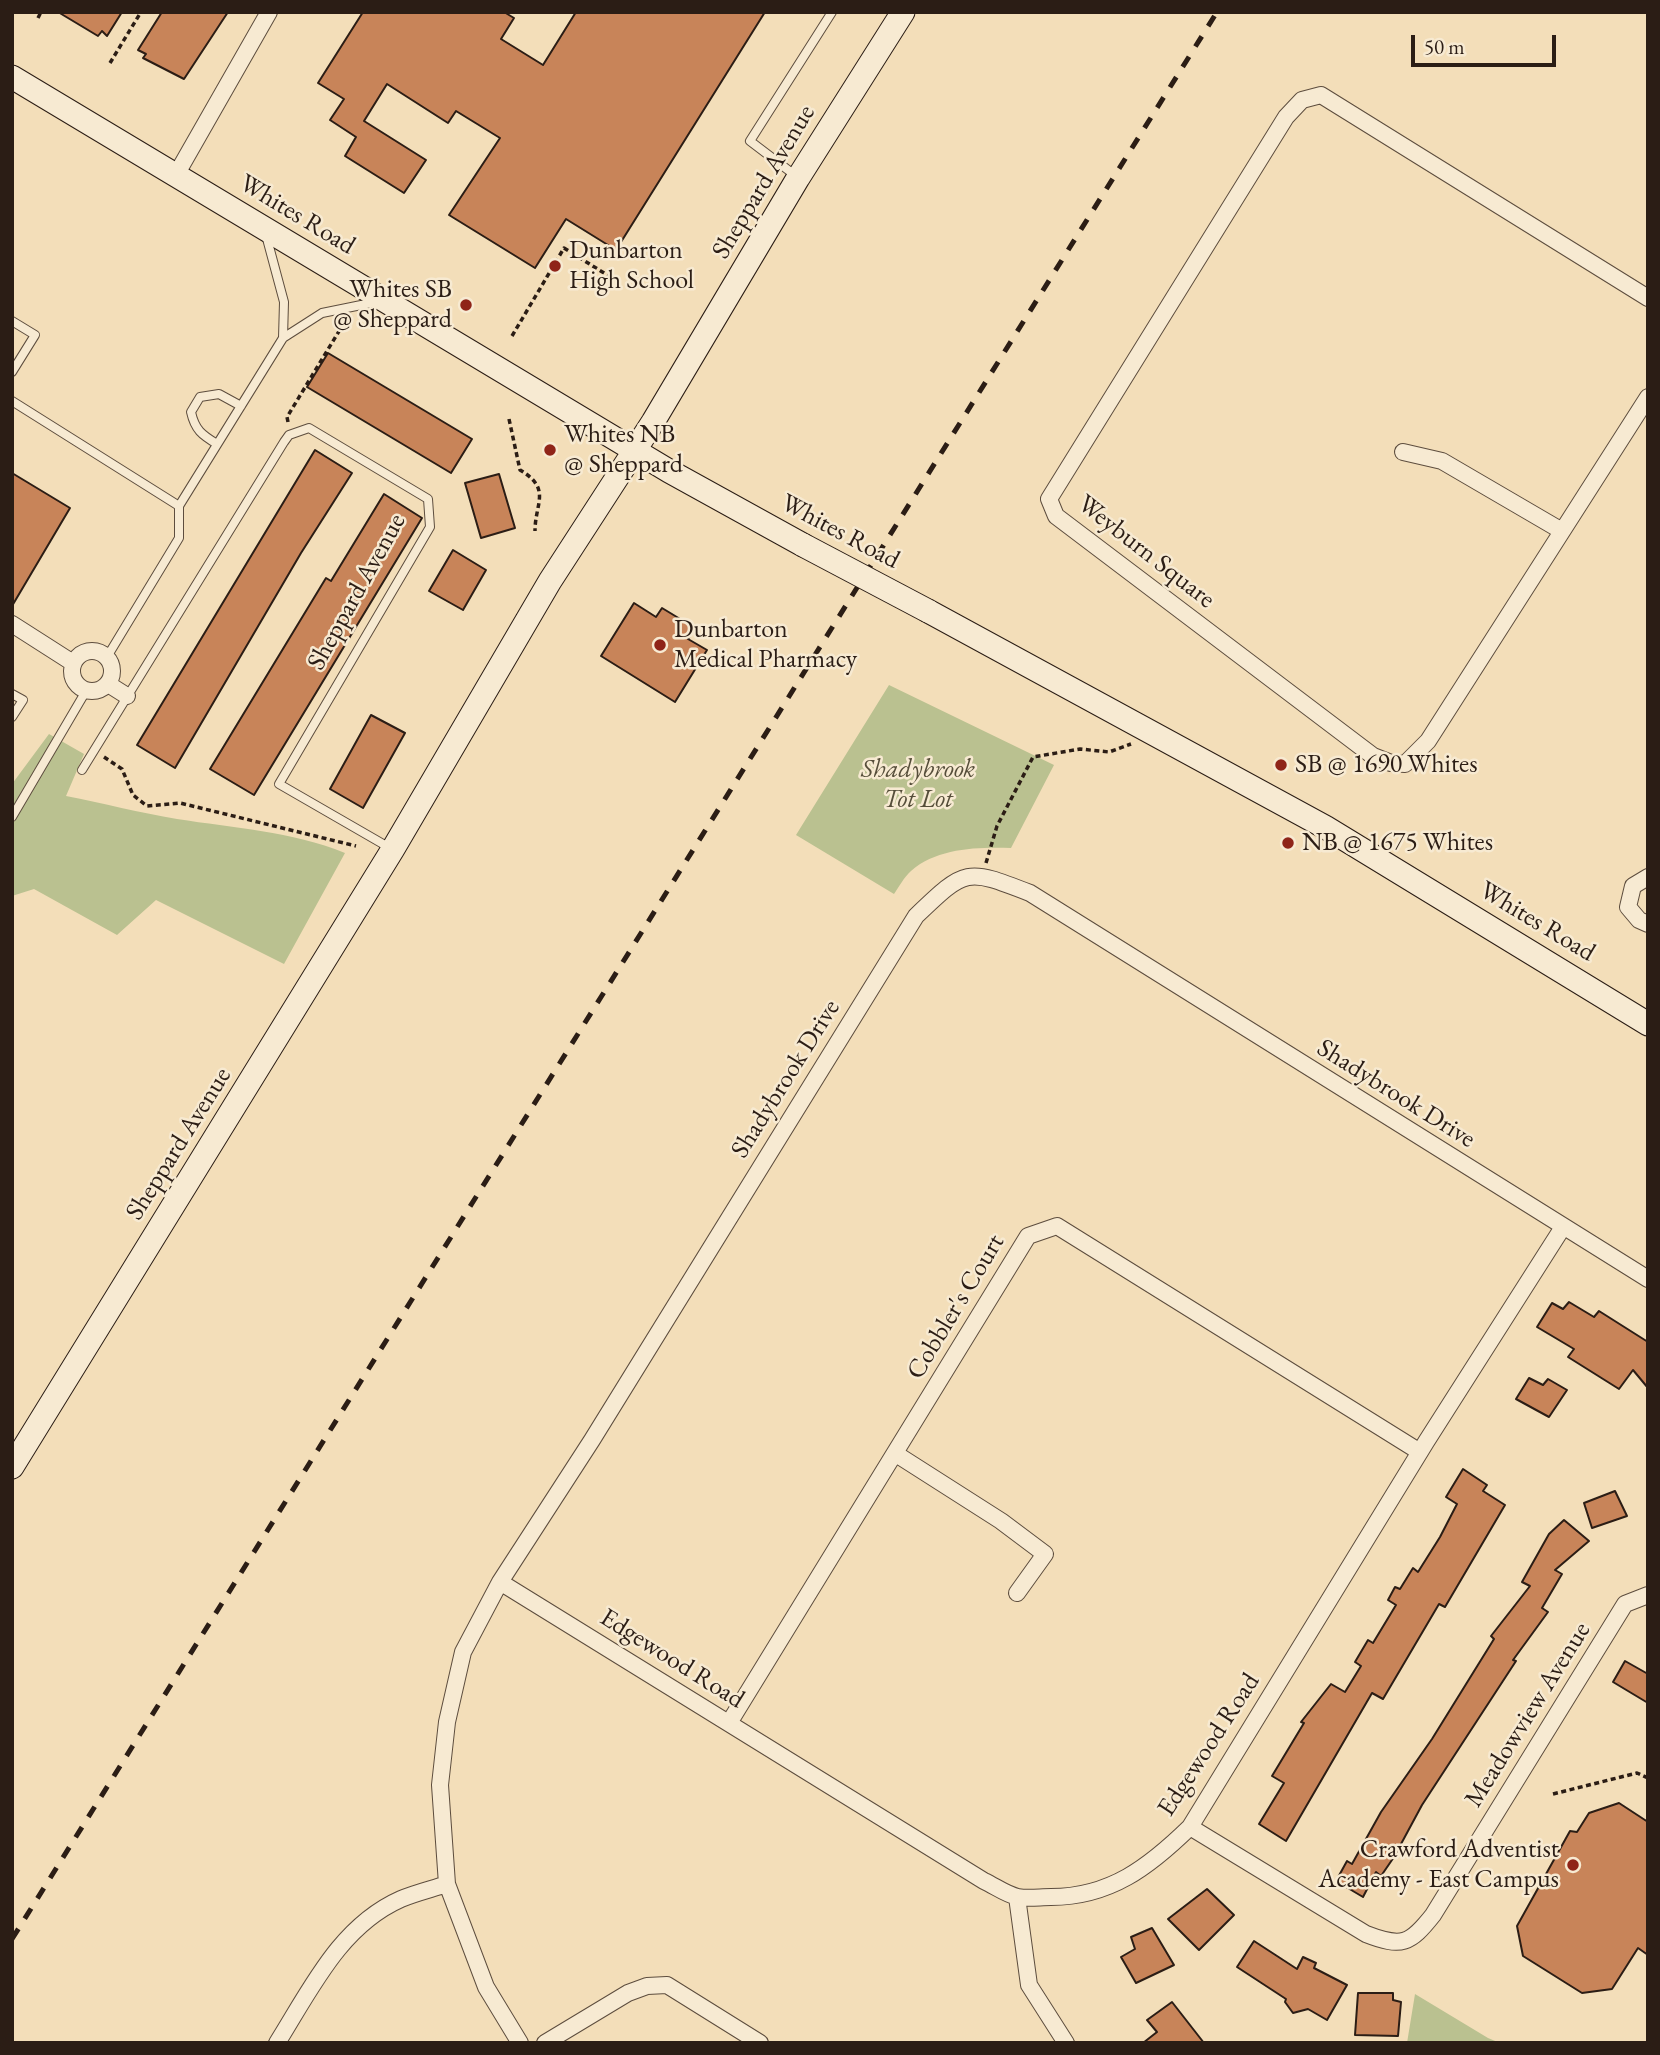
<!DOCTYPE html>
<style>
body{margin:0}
#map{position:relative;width:1660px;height:2055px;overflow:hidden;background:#f3deb9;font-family:"EB Garamond",serif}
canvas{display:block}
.frame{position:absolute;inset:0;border:14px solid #2b1d15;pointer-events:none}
.scale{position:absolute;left:1411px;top:35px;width:145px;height:32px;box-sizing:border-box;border:4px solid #2b1d15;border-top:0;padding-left:9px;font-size:21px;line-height:24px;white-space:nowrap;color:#2b1d15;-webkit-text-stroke:5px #f7ead2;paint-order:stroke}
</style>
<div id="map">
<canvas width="1660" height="2055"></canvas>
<div class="frame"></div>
<div class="scale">50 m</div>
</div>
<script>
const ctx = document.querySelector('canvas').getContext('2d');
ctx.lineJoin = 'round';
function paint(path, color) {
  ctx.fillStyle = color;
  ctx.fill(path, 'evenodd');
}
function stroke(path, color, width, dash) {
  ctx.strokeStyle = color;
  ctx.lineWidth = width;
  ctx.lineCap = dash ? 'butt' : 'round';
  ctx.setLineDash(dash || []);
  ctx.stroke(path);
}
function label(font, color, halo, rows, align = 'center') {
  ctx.font = font + ' "EB Garamond",serif';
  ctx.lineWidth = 5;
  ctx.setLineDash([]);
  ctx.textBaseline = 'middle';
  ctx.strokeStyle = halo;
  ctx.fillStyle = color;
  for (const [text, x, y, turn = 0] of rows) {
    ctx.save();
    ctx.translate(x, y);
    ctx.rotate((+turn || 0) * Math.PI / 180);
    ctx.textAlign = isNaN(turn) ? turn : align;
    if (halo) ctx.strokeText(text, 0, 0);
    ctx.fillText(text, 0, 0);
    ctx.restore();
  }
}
const green = new Path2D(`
 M889,685l165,80 -43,83c-34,-1 -74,0 -100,23 -7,6 -12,16 -17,23l-98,-59z
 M49,734l35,20 -18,42c37,7 74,17 111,23 57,9 114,12 168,34l-61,111 -128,-64 -39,35 -83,-46 -22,7v-112z
 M1415,1994l73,44 12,5h-93z`);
const building = new Path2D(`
 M58,12h64l-15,24 -5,-5 -4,5z
 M162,12h66l-44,67 -41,-21 3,-4 -8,-4z
 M363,12h141l10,6 -13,21 42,26 33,-53h189l-149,238 -50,-31 -31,49 -86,-53 51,-77 -44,-27 -8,12 -61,-39 -23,37 62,39 -22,33 -59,-37 11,-19 -26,-17 14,-21 -26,-16z
 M328,353l144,86 -21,34 -144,-86z
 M315,450l37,23 -51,80 -126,215 -38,-23z
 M12,473l58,35 -58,98z
 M499,474l16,54 -34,10 -16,-55z
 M384,494l38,24 -168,277 -44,-26 116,-191 5,3z
 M453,550l33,20 -23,40 -34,-19z
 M634,603l22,14 6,-9 33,20 -7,11 19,11 -32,52 -74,-46z
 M371,715l34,18 -42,75 -33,-19z
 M1569,1302l25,15 5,-6 49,31v46l-15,-18 -14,19 -51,-32 6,-8 -37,-22 15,-24 11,6z
 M1529,1378l14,7 5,-6 19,11 -18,27 -33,-18z
 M1463,1469l24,16 -4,6 22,14 -60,102 -6,-3 -56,95 -11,-6 -86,148 -27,-17 25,-41 -12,-7 32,-53 -3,-1 30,-38 14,8 16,-26 -6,-4 13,-22 5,3 23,-38 -8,-5 7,-13 5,2 13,-21 5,4 22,-35 17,-33 -11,-7z
 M1615,1491l12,25 -35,12 -8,-25z
 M1564,1520l25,21 -34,29 7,4 -20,34 6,4 -35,48 3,1 -94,144 -28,52 -13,19 -5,-4 -13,25 -27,-16 11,-20 5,3 29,-52 51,-73 62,-100 -3,-3 39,-50 -8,-4 27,-48z
 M1625,1661l23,13v29l-35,-21z
 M1619,1803l29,19v133l-10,-7 -26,41 -30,4 -59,-37 -6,-30 53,-95 7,1 12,-19z
 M1207,1889l27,26 -35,35 -31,-31z
 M1152,1928l22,37 -38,18 -15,-26 14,-8 -4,-12z
 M1254,1941l43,28 6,-12 13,6 -2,5 33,17 -20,35 -19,-11 -15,4 -8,-11 1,-3 -49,-32z
 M1358,1993h35v7l8,2 -3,34 -43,-1z
 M1172,2002l32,41h-61l14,-11 -10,-12z`);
const path = new Path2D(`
 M38,18l3,-6
 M110,63l31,-51
 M512,336l52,-88 48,30
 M509,419l11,51c32,19 15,33 15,61
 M288,422l-1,-5 57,-94
 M104,757l18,12 11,26 14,11 33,-3 176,43
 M986,863l11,-37 36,-69 47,-8 29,3 22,-8
 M1553,1794l84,-21 11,5`);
const lane = new Path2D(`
 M796,176l-46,-35 82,-129
 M266,235l18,67 -1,36
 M12,321l23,14 -23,37
 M12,401l167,105
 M217,444c-15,-9 -22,-14 -26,-32l9,-15 19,-3 22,12
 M107,657l72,-119v-32l104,-168 39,-25 54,-11
 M12,694l11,6 -11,17
 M82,770l202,-328 5,-7 20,-7 119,71 2,28 -151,257 111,64
 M12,817l74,-126`);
const street = new Path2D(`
 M176,175l93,-163
 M1648,298l-327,-203 -19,5 -16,17 -237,382 7,17 317,240 18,7 14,1 23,-23 220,-344
 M1403,452l39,9 120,70
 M12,624l61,39
 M72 671a20 20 0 1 1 40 0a20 20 0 1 1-40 0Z
 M108,684l19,12
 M1648,877l-15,9 -5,21 11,13 9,4
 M896,1454l105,67 44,33 -28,39
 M500,1582l484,299c11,5 23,14 34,16 10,2 22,0 33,0 59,0 98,-30 139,-70l236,-385 137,-215
 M729,1723l299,-487 29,-10 363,226
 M1190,1827l176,107c36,14 44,10 67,-19l192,-311 23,-9
 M1017,1897l12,88 37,58
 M277,2043c34,-54 63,-117 124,-144 14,-6 31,-10 46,-15
 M520,2043l-34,-56 -39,-103 -7,-99 7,-63 16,-70 37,-70 92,-142 324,-524c50,-48 50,-48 114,-23l618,386
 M545,2043l83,-50 19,-7 20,-1 93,58`);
const secondary = new Path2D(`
 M12,77l657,394 134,74
 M928,611l397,216 323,197
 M12,1467l381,-618 157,-268 103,-159 145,-244 105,-166`);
const rail = new Path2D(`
 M12,1939l1205,-1927`);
const secondaryBridge = new Path2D(`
 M803,545l125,66`);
const markers = [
 [555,266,7,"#8f2418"],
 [466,305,7,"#8f2418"],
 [550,450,7,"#8f2418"],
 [660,645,7,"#8f2418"],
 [1281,765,7,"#8f2418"],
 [1288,843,7,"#8f2418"],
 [1573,1865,7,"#8f2418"]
];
const streetNames = [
 ["Sheppard Avenue",764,182,-59],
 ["Whites Road",297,215,31],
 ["Whites Road",840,532,28],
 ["Weyburn Square",1146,552,38],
 ["Sheppard Avenue",357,592,-61],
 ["Whites Road",1537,922,31],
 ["Shadybrook Drive",786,1079,-58],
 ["Shadybrook Drive",1396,1094,32],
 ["Sheppard Avenue",179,1144,-58],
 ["Cobbler's Court",956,1307,-59],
 ["Edgewood Road",672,1659,32],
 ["Meadowview Avenue",1528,1715,-58],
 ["Edgewood Road",1209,1745,-57]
];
const poiNames = [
 ["Dunbarton",569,251],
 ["High School",569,281],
 ["Whites SB",452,290,"right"],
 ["@ Sheppard",452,320,"right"],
 ["Whites NB",564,435],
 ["@ Sheppard",564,465],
 ["Dunbarton",674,630],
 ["Medical Pharmacy",674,660],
 ["SB @ 1690 Whites",1295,765],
 ["NB @ 1675 Whites",1302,843],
 ["Crawford Adventist",1559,1850,"right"],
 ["Academy - East Campus",1559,1880,"right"]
];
const parkNames = [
 ["Shadybrook",918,770],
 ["Tot Lot",918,800]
];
paint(green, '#bac190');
paint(building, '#c88459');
stroke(building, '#2b1d15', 2);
stroke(lane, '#5d4d3e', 10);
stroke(street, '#5d4d3e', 18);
stroke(secondary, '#2b1d15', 25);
stroke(path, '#2b1d15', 3.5, [5, 3.5]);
stroke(lane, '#f7ead2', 8);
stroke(street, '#f7ead2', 16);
stroke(secondary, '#f7ead2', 23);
stroke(rail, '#2b1d15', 5, [12, 12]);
stroke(secondaryBridge, '#2b1d15', 25, []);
stroke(secondaryBridge, '#f7ead2', 23);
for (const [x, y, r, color] of markers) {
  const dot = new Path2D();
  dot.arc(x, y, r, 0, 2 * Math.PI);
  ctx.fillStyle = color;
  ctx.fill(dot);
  stroke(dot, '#f7ead2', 2.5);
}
label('26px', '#2b1d15', '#f7ead2', streetNames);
label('26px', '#2b1d15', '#f7ead2', poiNames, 'left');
label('italic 26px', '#564e3a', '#f7ead2', parkNames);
</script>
